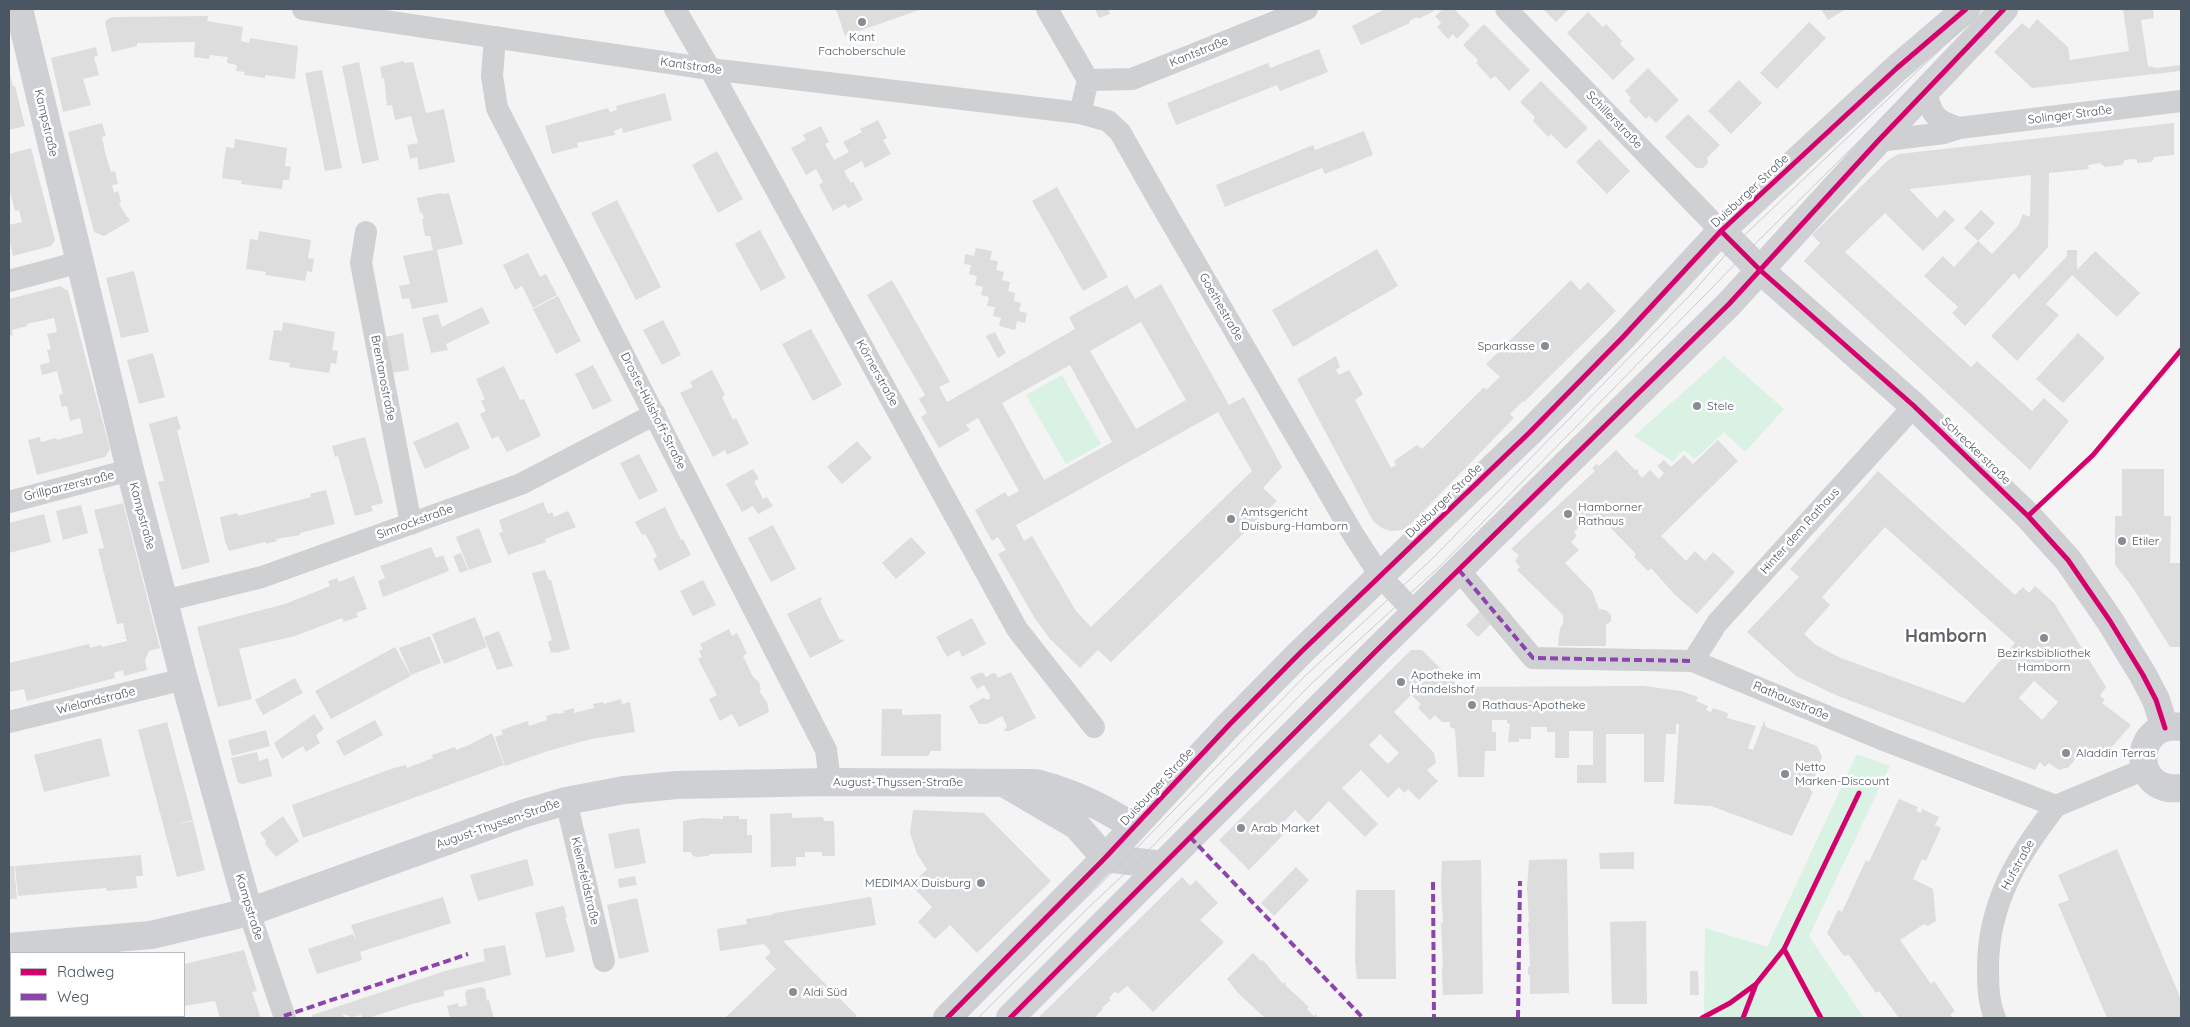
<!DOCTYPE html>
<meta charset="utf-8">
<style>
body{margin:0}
#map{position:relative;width:2190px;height:1027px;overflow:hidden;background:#f4f4f4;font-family:Quicksand,sans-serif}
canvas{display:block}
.frame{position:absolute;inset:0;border:10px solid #4a5661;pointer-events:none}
.legend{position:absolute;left:10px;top:952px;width:175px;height:65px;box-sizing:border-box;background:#fff;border:1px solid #b7bbc0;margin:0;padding:6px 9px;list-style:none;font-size:15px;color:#4a5661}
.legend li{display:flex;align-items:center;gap:10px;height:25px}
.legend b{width:25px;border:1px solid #b7bbc0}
</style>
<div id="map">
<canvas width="2190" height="1027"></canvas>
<div class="frame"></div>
<ul class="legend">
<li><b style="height:6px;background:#d6006c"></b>Radweg</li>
<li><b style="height:6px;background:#8e44ad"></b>Weg</li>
</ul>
</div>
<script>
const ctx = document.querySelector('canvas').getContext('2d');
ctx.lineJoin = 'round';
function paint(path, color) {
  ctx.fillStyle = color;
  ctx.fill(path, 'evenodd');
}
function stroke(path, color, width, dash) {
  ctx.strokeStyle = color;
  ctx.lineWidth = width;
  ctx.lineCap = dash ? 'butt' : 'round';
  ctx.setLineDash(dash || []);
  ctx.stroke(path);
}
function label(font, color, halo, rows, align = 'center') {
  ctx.font = font + ' Quicksand,sans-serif';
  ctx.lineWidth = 5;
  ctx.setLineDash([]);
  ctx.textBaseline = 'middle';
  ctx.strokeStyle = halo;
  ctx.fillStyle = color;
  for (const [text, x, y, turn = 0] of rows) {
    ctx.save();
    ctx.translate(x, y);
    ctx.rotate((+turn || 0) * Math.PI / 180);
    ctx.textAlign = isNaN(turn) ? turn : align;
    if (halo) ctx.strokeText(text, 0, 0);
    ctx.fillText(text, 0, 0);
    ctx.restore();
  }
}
const green = new Path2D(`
 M1724,356l60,53 -39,43 -21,-20 -29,27 -12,-9 -10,12 -39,-26z
 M1062,375l39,69 -35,20 -40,-69z
 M1857,754l33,12 -81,170 55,82h-160l1,-90 62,19z`);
const building = new Path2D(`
 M836,9h86l-77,27z
 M1095,9h13l2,5 -11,4z
 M1385,9h47l2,2 -16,8 -1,-2 -8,4 1,2 -49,22 -9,-19z
 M1443,9h11l16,16 -13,14 -4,-5 -5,5 -11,-12 4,-4 -6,-7z
 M1543,9h26l-13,13z
 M1821,9h25l-18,11z
 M2123,9h30l1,9 -13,2 7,46 9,2 24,-3v6l-149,17 -38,-36 28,-29 7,6 8,-10 31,28 2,13 59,-9z
 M1588,12l15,15 3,-3 16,17 -2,3 15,15 -22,21 -46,-47z
 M208,16l-1,5 36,6 -2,14 8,2 1,-5 48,8 -3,33 -30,-4v3l-21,-3 1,-3 -9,-1 1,-6 -10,-2 1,-6 -18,-2 -1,4 -15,-2 1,-15 -58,1v3l-25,6 -7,-30 4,-4 6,-1z
 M1809,22l17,16 -49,51 -17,-16z
 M1484,24l46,46 -21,21 -14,-15 -4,3 -15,-16 2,-3 -15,-15z
 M96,47l2,9 -4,1 5,18 -16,4 8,26 -28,7 -12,-54z
 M1319,49l9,23 -48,19 -3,-6 -101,40 -9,-22 101,-40 2,5z
 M403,61l1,2 9,-1 13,51 18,-4 11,53 -36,8 -2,-13 -7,2 -3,-14 11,-2 -7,-27 -16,4 -3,-15 -5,1 -3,-28 -2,1 -2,-12z
 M359,62l20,98 -17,4 -20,-98z
 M1648,68l31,32 -23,23 -7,-7 -3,3 -17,-18 2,-3 -6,-7z
 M322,70l20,98 -17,3 -20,-98z
 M9,71l4,15h2l10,40 -16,4z
 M1739,80l23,23 -31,31 -23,-23z
 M1541,81l47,47 -22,21 -15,-15 -3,3 -15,-16 2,-4 -15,-15z
 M665,93l7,27 -49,13 -1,-5 -8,3 1,4 -38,8 1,4 -26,7 -7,-28 63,-18 2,4 7,-2 -1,-4z
 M1688,114l32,31 -13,13 1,5 -5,5h-7l-31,-31z
 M878,120l9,18 -4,2 8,14 -26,14 -3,-7 -18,10 7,12 2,-2 10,19 -15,8 -3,-4 -12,7 -14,-26 4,-3 -7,-13 -10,6 -15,-27 15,-8 -3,-5 18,-9 8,16 -4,2 9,16 15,-8 -6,-10 19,-10 -2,-3z
 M102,123l4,13 -4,1 3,15 6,20 4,-1 3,13 -6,1 2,8 4,-2 3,11 -2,2 11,17 -26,15 -10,-4 -26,-100z
 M2174,123v32l-19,2 -4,5 -14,1v-3l-3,-1 -9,1 -3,5 -17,2 -5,-4 -12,2 1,4 -40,4 -1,74 -29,32 -5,-6 -49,53 -13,-13 6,-6 -34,-31 19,-20 11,11 24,-26 14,13 26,-28 5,-12 7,3 1,-42 -122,14 28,29 8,-8 10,10 -32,31 -38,-38 -40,39 126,115 6,-6 55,50 12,-13 25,23 -39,49 -226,-209 16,-18 -8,-8 76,-75 11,-6z
 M1364,131l9,24 -48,19 -3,-6 -97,39 -9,-22 97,-40 2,5z
 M235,139l52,9 -2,18 6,1 -2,13h-6l-1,9 -41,-5 1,-3 -20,-3 4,-31 8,1z
 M1599,139l31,32 -23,23 -31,-32z
 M31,148l24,92 -4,6 -38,10 -4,-18v-13l13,-3 -3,-12 -4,1 -6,-24v-33z
 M717,151l26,48 -25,14 -26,-48z
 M1057,187l51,90 -25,14 -51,-90z
 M441,193l1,1 7,-1 14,51 -26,6 11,52 -36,7 -3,-11 -7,1 -3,-13 11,-2 -7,-28 30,-6 -3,-14h-5l-3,-17h2l-2,-7 -2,1 -3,-15z
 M617,200l44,87 -25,13 -45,-87z
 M1981,210l14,13 -17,18 -14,-13z
 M760,230l26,48 -25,13 -26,-47z
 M259,231l52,9 -3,18 6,1 -2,13 -5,-1 -2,10 -40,-6 1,-3 -20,-3 4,-30 8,1z
 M976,248l16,3 -2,9 8,1 -2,9 8,2 -2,8 8,2 -2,9 7,2 -1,8 7,2 -2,8 8,2 -2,10 -8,-2 -2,9 -16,-4 2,-8 -8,-2 2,-9 -8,-1 2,-9 -8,-2 2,-8 -8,-2 2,-9 -8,-2 2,-9 -7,-1 1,-10 9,2z
 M1377,249l21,37 -105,61 -21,-37z
 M2067,250h10v20l18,-19 45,42 -23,24 -45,-42 -26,29 13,11 -42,46 -26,-25 76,-80z
 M528,253l12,24 6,-3 11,21 -24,13 -11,-22 -7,4 -12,-25z
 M134,271l15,61 -28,6 -15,-60z
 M892,280l58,102 -11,5 8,15 128,-73 -6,-12 58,-32 8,14 26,-15 68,121 15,-8 38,70 -19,21 14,13 -166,161 -13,-12 -18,18 -30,-29 -16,-22 -36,-63 8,-4 -8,-13 -6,4 -17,-31 30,-18 3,5 11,-6 -41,-73 -12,7 4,5 -31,18 -18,-31 6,-4 -8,-14 6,-4 -58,-100zM1141,322l45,78 -50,29 -46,-78zM1070,365l42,77 -68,38 -42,-77zM1218,412l34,59 -161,156 -15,-16 -44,-75 -8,5 -8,-16z
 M1571,280l9,10 8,-8 28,29 -92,91 -1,-1 -13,13 4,4 -102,105 -10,7 -12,1 -8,-3 -9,-7 -76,-142 39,-23 4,11 -4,3 3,5 10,-5 14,24 -8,6 36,68 5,-3 -2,-4 23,-16 5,4 62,-62 2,3 14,-13 -14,-13z
 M60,286l8,5 42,158 -5,8 -68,18 -9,-35 12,-3 1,5 15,-4 1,2 26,-7 -3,-15 -10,3 -3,-15 -5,1 -3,-12 4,-1 -6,-23 -15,4 -2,-10 10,-3 -3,-12 4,-1 -4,-15 10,-2 -3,-14 -27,6v2l-15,4 1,5 -4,1v-37z
 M558,296l23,45 -25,13 -23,-45z
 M482,307l8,16 -44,21 2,6 -17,3 -9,-35 16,-4 4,13z
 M663,320l18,35 -19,10 -19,-35z
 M283,322l52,10 -3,18 6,1 -2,13 -5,-1 -2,10 -40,-6 1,-4 -21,-3 5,-30 8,1z
 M811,329l31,56 -29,16 -31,-57z
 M995,332l11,21 -8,5 -12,-22z
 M403,333l6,37 -17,3 -7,-36z
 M2078,333l27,25 -42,45 -27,-24z
 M153,353l12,44 -26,7 -12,-44z
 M593,365l19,36 -19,9 -18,-36z
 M504,366l16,34 4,-1 17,37 -34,16 -9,-16 -6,3 -12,-25 6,-3 -5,-10 4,-2 -9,-20z
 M712,370l13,25 -3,2 11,23 3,-2 13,26 -22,11 -2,-5 -12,7 -33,-64 13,-6 -3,-5z
 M177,416l4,13 -4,1 33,132 -28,8 -24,-88 6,-1 -15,-57z
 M458,422l12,26 -45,21 -12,-27z
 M365,437l18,66 -12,3 2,5 -18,5 -17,-60 -3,1 -3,-11z
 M1718,440l20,21 -77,75 25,25 9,-10 10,10 8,-9 22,20 -38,42 -22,-19 -24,-27 -3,3 -14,-14 2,-3 -35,-36 -9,8 -6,-6 -12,12 3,4 -6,6 8,8 -14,13 27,28 7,18 7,1 5,5v6l-5,4v21h-48l2,-18 3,-4v-9l-46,-45 3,-3 -5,-6 4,-6 -8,-6 84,-78 -3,-2 4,-5 3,2 17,-16 19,20 2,-1 2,2 -2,1 5,6 8,-8 9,9 5,-6 -7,-7 7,-6 7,7 13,-12 9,9z
 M857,441l15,17 -30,26 -15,-17z
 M639,454l19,37 -19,9 -19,-37z
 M753,469l6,10 -5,2 9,18 4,-2 6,9 -15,8 -5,-8 -11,6 -16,-28z
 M2122,469h42v47h7l-1,47h11v84h-11l-37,-59 -18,-23v-49h7z
 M1878,471l137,124 8,-8 6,6 6,-7 19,17 52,84 -6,9 5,4 -3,3 29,22 -27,31 -11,-8 -5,5 -4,-4 -15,18 -10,3 -10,-7 -4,4 -5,-5 -5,8 -197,-74 -42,-20 -49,-44 52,-55 -9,-8zM1885,527l130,116 -51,60 -123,-45 -25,-13 -12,-11 26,-29 -8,-8zM2034,681l24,21 -16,18 -23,-22z
 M326,490l9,34 -35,9v2l-24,4 1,2 -11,3 -1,-2 -36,9 -4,-10 -5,-24 17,-4 1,3 73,-19 -1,-3z
 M543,502l5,12 4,-2 2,5 14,-6 8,16 -31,12 1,3 -38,13 -9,-22 4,-1 -4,-12z
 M123,503l37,145 -11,3 -4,9 2,10 -23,6 -1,-6 -9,3 1,5 -88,23 -3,-12 -15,3v-29l80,-19 1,4 11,-3 1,2 25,-6 -1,-3 -4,1 4,-2 -3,-14 -6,1 -9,-35 -10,-40 6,-1 -10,-38z
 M81,505l7,28 -25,7 -7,-29z
 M665,507l16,33 2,-1 8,16 -32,16 -6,-12 4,-2 -5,-11 -7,-12 -3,1 -7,-13z
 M44,514l7,28 -42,11v-30z
 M773,525l23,44 -25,13 -23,-44z
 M479,528l13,34 -23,8 -13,-33z
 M911,537l15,16 -30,26 -14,-16z
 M431,547l5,11 7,-3 6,16 -66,26 -5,-16 7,-3 -5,-12z
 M461,553l7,17 -8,3 -7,-17z
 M545,570l4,10h2l19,69 -14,4 -1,-1 -4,1 -3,-11 4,-2 -20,-67z
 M354,576l13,33 -11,4 2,4 -14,5 -2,-4 -47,18 -56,13 13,50 -34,8 -21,-80 88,-23 45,-18 -2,-5 9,-3 2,4z
 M703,580l13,25 -23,11 -13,-25z
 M821,597l1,3 -2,1 20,39 2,-1 2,2 -34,17 -23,-44z
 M1481,610l12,12 -15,15 -12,-12z
 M475,617l12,30 -43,17 -12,-30z
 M972,618l14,26 -24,13 -3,-7 -12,7 -11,-20z
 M729,629l3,7 5,-3 10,20 -4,3 10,21 6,5 2,8 -2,1 8,11 2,10 -30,15 -7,-13 -12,7 -11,-22 8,-4 -19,-36 4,-2 -3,-6 4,-2 -3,-5z
 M499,631l14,35 -16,4 -13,-33z
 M430,636l11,27 -30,12 -12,-27z
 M395,647l16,29 -80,43 -16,-28z
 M1411,650h11l37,37 185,-1 37,5 17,6 -2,4 12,5 -2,4 5,2 2,-4 15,5 -1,5 29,8 -8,22 5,2 11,-29 2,6 51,19 5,11 -12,33 3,2 -21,44 -81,-30 -37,-2 5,-80h-3v10h-10l-2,48h-20v-48h-38v49h-29v-18h16v-34h-24v27h-14v-26h-8v-5h-16v12h-12v3h-11l2,-18 -3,-1v-3h-15v12h4v19h-11l-1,26h-26l-3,-48 -5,-2v-5h-8l-7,-7 -5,5 -12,-12 3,-4 -10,-9 -17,17 40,41 2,10 -9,7 11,11 -19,19 -11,-11 -4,4 -5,-6 -11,11 -27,-28 -19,18 36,36 -13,13 -36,-36 -21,22 -13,-13 -15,16 6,6 -37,38 -30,-30zM1380,734l19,19 -11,11 -19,-19z
 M1011,672l25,46 -26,13h-6l3,-5 -5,-10 -15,8h-8l-10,-18 14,-8 6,2 1,-4 -6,-11 -7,4 -7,-12 9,-4h4l3,4 7,-4h2l3,5z
 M295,678l8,15 -40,22 -8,-15z
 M621,699l1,5 8,-2 5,30 -44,7 -43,12 -43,15 -10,-29 8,-3 -2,-4 27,-9 1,5 18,-6 -1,-4 10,-3 1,1 7,-1 -1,-2 11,-3v5l20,-5 -1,-4 10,-2 1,2z
 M882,709h20v6l39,-1v37h-10l-3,5h-47z
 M314,714l10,15 -8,6 4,8 -14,9 -3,-6 -21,13 -8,-16z
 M375,720l8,15 -39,21 -8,-15z
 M167,722l26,98 -18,5 18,-4 12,49 -28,7 -39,-147z
 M266,730l4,16 -38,10 -4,-16z
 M492,733l12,32 -201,73 -11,-33 102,-37 12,-3 1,3 26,-10 -1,-3 23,-8 1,3 13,-5z
 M101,738l9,38 -66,16 -10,-37z
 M257,752l2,9 9,-3 4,18 -29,8 -5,-1 -7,-25z
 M1899,799l19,8 -2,4 5,2 1,-4 17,8 -4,8 6,3 -15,33 -4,-2 -9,20 20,10 3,32 -8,5 -4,-2 -24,16 31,44 3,-3 21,30 -5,4 3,3h-54l-20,-27 -3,2 -27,-38 -5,1 -17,-23 11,-23 4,2 24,-52 3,2z
 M913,810l71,3 67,68 -74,72 -27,-28 -15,14 -17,-17 14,-15 -21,-22 16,-16 -10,-15 -7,-21z
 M792,813v5l31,-1 1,4h10l1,35h-13v-4h-17v5h-9v9l-25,1 -1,-53z
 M283,816l16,25 -23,16 -11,-13 1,-3 -6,-8z
 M723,816h16v3h8v16h5v18l-43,1v2l-13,1 -4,-2 -1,-3h-8v-31l19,-3 21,1z
 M639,828l7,35 -31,6 -7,-35z
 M2117,849l64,150v19h-74l-49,-114 11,-4 -11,-25z
 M1634,852v17h-34l-1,-16z
 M141,855l2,21h-7l1,12 -30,3 -1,-3 -88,8 -3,-30z
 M527,859l7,26 -56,16 -8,-26z
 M1567,859l2,134 -39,1v-19h-2v-8h2l-2,-45h1l-2,-35 2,-27z
 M1481,860l2,134 -40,1 -1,-19v-8h1l-2,-45h2l-2,-35 1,-27z
 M9,866h5l3,33h-8z
 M1296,867l13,13 -35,36 -13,-13z
 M635,876l2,9 -18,3 -1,-9z
 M1182,877l8,9 6,-6 22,23 -18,17 24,22 -71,70 -26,-26 -9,8 -3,-3 -6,7 2,3h-2l-7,7 1,1 -9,9h-56z
 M1356,890h39l1,89h-39l-2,-18z
 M443,897l8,26 -91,29 2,8 -45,14 -9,-25 45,-15 4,8 -6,-17z
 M871,897l5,28 -93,16 74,75 -2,2h-130l51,-49 -11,-11 6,-6 -7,-8 -44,7 -3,-22 30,-5 -1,-5 25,-4 4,-2z
 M637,898l12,54 -30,7 -12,-54z
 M562,906l2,1 3,10h-2l10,33 -2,2 -27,6 -11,-45z
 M1646,921l1,83h-35l-2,-82z
 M505,945l6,30 -67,16v5l-32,8 -44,14h-6l-1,-3 -9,2 -9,-3 1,4h-31l-1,-3 133,-44 40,-10 -2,-12z
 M244,950l13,41 -5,1 9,26h-41l-5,-17 -31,5v-42z
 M1253,953l8,8 2,-1 20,24 1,-2 2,2 -1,1 24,22 -2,2 7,7 2,-2 1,2 -2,2h-50l-27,-25 -11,-14z
 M1690,971h8l1,24h-9z
 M482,987l3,2 2,12 2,-1 5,18h-44l-3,-12 11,-3 1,4 8,-2 -2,-11 2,-4z
 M45,1016h85l1,2h-98z`);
const street = new Path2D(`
 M303,9l407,60 370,44 28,8 12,11 38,67 195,335 28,43 34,36
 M675,9l35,60 307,560 77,98
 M1047,9l41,71 -8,33
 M1506,9l215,222
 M495,37l-3,39 5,32 329,642 4,32
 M1088,80l44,-1 175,-70
 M1925,91c8,25 9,29 34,37
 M1878,141l66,-8 15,-5 222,-27
 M366,232l-5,31 50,261
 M9,281l71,-19
 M9,502l121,-32
 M1459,570l74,88 160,3 191,79 172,66 89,-37
 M164,601l98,-24 259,-93 134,-70
 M1693,661l24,-38 197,-217
 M9,722l175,-43
 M566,801l38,160
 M249,912l36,106
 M1995,1018c-7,-17 -7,-34 -7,-53 1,-63 30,-110 68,-159`);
const secondary = new Path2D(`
 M19,9l111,461 54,209 65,233
 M1721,231l39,39 154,136 114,110 40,44 42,61 33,54 13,25 9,28
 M2181,727c-48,-8 -52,67 0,61
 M1007,785l70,41 28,32 57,7
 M9,947l142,-12 98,-23 273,-98 44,-13 58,-11 53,-5 153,-3 206,1c38,10 65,23 98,44
 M947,1018l158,-160 124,-133 72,-73 228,-219 94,-96 98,-106 176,-163 69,-59
 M1010,1018l367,-368 352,-346 149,-163 126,-132`);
const tram = new Path2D(`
 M963,1018l162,-158 181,-185 126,-116 262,-268 40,-46 249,-236
 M978,1018l110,-110 50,-47 174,-178 127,-116 305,-312 248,-246`);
const quiet = new Path2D(`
 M1459,570l74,88 160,3
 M1190,837l173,181
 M1433,882l1,136
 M284,1016l184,-62
 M1518,1018l2,-137`);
const cycleway = new Path2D(`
 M1721,231l39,39 154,136 114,110 40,44 42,61 33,54 13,25 9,28
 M2028,516l65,-61 88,-105
 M1784,949l37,69
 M947,1018l158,-160 124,-133 72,-73 228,-219 94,-96 98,-106 176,-163 69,-59
 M1010,1018l367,-368 352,-346 149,-163 126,-132
 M1702,1018l28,-15 26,-19
 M1743,1018l13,-34 28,-35 75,-156`);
const markers = [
 [862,22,5,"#868d94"],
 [1545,346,5,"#868d94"],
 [1697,406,5,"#868d94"],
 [1568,514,5,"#868d94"],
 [1231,519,5,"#868d94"],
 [2122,541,5,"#868d94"],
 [2044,638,5,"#868d94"],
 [1401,682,5,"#868d94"],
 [1472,705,5,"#868d94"],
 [2066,753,5,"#868d94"],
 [1785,774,5,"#868d94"],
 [1241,828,5,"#868d94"],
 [981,883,5,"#868d94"],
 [793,992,5,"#868d94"]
];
const poiNames = [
 ["Kant",862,37,"center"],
 ["Fachoberschule",862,51,"center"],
 ["Sparkasse",1535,346,"right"],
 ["Stele",1707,406],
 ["Hamborner",1578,507],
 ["Rathaus",1578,521],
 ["Amtsgericht",1241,512],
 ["Duisburg-Hamborn",1241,526],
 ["Etiler",2132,541],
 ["Bezirksbibliothek",2044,653,"center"],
 ["Hamborn",2044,667,"center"],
 ["Apotheke im",1411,675],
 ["Handelshof",1411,689],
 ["Rathaus-Apotheke",1482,705],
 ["Aladdin Terras",2076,753],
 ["Netto",1795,767],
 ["Marken-Discount",1795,781],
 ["Arab Market",1251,828],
 ["MEDIMAX Duisburg",971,883,"right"],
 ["Aldi Süd",803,992]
];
const streetNames = [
 ["Kantstraße",1199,52,-22],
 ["Kantstraße",691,66,8],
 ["Solinger Straße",2070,115,-7],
 ["Schillerstraße",1614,120,46],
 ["Kampstraße",46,123,77],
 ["Duisburger Straße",1750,191,-43],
 ["Goethestraße",1221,307,60],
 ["Körnerstraße",877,373,61],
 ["Brentanostraße",383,378,79],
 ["Droste-Hülshoff-Straße",653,411,63],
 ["Schreckerstraße",1976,451,44],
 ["Grillparzerstraße",69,486,-14],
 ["Duisburger Straße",1444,501,-44],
 ["Kampstraße",142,516,75],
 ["Simrockstraße",415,522,-20],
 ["Hinter dem Rathaus",1800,531,-48],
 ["Wielandstraße",96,701,-14],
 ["Rathausstraße",1791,701,23],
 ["August-Thyssen-Straße",898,782],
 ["Duisburger Straße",1157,787,-47],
 ["August-Thyssen-Straße",498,824,-19],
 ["Hufstraße",2018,865,-61],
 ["Kleinefeldstraße",585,881,77],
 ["Kampstraße",249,907,73]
];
const districtNames = [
 ["Hamborn",1946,637]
];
paint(green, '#d9f2e3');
paint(building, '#ddddde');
stroke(street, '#ced0d2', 22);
stroke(secondary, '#ced0d4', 28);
stroke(tram, '#c9cacc', 1);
stroke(quiet, '#8e44ad', 4, [8, 4]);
stroke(cycleway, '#d6006c', 5);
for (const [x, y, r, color] of markers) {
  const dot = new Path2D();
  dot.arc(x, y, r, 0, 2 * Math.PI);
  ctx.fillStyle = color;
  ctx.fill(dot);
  stroke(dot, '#fff', 2);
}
label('12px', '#4a5661', '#fff', poiNames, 'left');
label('12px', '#4a5661', '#fff', streetNames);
label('bold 18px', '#5f6368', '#fff', districtNames);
</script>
